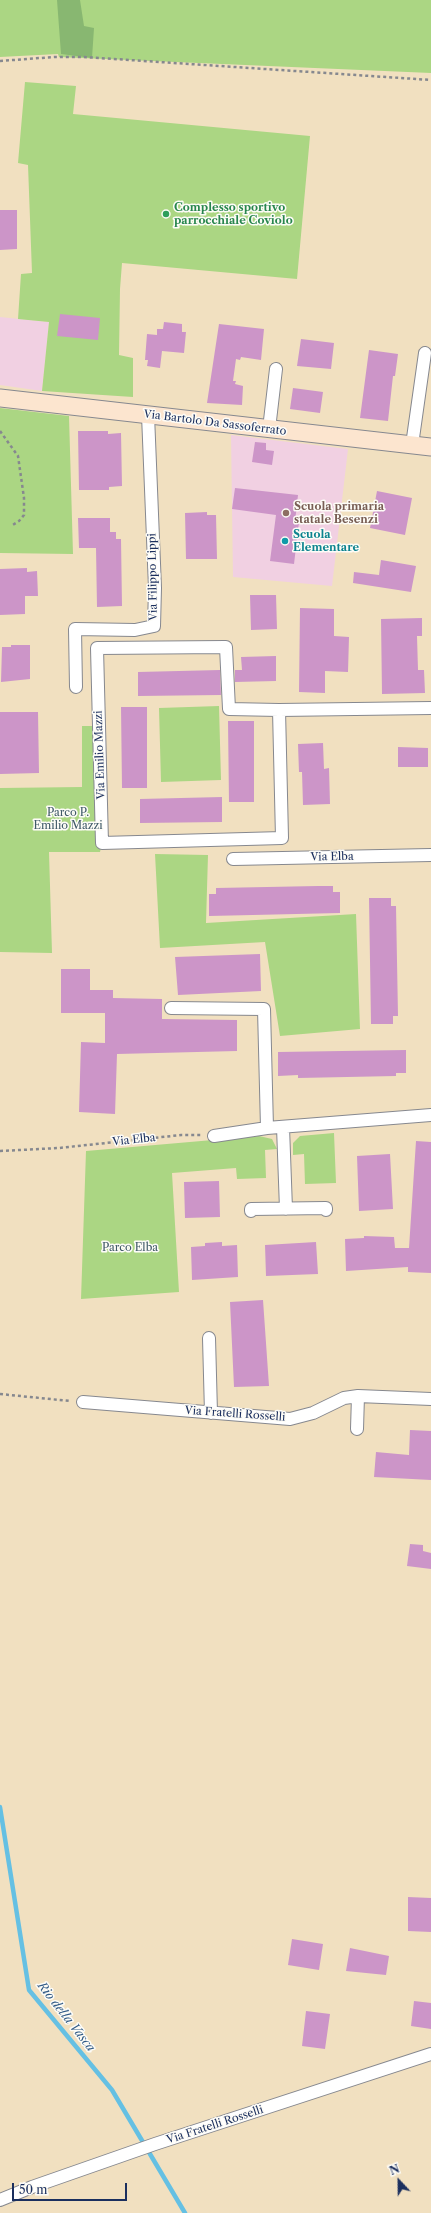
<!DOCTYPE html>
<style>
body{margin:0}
#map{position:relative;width:431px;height:2213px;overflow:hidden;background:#f1e0c0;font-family:"Libre Caslon Text",serif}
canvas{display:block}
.north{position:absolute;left:379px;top:2161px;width:40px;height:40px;-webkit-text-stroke:3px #fdfcf7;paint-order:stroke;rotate:338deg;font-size:11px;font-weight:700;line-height:16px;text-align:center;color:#1b2f5e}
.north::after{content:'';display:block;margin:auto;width:14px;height:18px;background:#1b2f5e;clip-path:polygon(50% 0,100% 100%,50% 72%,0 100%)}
.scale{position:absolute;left:12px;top:2183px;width:115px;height:18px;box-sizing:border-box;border:2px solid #1b2f5e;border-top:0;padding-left:5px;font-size:12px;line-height:14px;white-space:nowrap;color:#1b2f5e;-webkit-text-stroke:3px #fdfcf7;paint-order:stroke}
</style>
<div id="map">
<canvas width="431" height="2213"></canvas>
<div class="north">N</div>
<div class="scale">50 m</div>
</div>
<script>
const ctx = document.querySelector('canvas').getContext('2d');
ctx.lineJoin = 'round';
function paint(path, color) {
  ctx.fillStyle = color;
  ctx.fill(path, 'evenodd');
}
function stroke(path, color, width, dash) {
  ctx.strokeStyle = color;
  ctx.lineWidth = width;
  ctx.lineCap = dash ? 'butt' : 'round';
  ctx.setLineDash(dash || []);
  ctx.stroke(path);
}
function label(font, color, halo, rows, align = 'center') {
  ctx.font = font + ' "Libre Caslon Text",serif';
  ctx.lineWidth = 3;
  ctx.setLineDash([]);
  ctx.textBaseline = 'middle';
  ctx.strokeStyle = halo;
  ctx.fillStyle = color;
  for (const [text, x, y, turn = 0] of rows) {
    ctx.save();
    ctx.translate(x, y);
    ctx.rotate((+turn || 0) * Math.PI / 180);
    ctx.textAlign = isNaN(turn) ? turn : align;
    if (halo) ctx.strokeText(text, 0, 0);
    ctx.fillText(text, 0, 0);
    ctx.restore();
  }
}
const built = new Path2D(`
 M0,317l49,5 -7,69 -42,-6z
 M231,435l117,14 -16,137 -99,-9z`);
const green = new Path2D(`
 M0,0h431v73l-372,-16 -1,-3 -58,3z
 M25,82l51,4 -3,28 237,22 -13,143 -175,-16 -2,26 -1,66 14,3v39l-91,-6 7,-69 -31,-3 3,-45 11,-1 -4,-108 -10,-2z
 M0,408l69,8 4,138 -73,-1z
 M219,706l2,74 -60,2 -2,-74z
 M82,726h17l3,117 -2,9h-51l3,101 -52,-1v-164l82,-1z
 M155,854l53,1 -2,68 150,-9 4,115 -80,7 -15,-94 -105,6z
 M334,1133l2,50 -31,1 -1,-30 -11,1v-12l7,-7z
 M259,1136l13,3 5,10 -12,1 1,28 -29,1 -1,-11 -64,5 7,119 -98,7 5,-148z`);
const forest = new Path2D(`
 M57,0h23l4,26 10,2 -2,30 -31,-4z`);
const stream = new Path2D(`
 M0,1807l29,183 83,100 73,123`);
const building = new Path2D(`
 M0,210h17v39l-17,1z
 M60,314l40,4 -2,22 -41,-4z
 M164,322l18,2v8h4l-2,21 -22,-2 -2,17 -13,-2 1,-6h-3l2,-26 10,1v-6h6z
 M219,324l45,5 -3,31 -20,-3 -1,3 -4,-1 -3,22h3l-1,3 8,2 -1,19 -35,-2z
 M301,339l33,4 -3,26 -34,-3z
 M369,350l29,4 -3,22h-2l-5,45 -28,-3z
 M293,388l30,4 -3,21 -30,-4z
 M78,431h30v3l13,-1 1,53 -13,1v3h-30z
 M255,442l11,1v7l8,1 -2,14 -20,-3z
 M235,488l63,7 -3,27h4l-5,42 -24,-3 6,-46 -44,-6z
 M377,491l35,7 -7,37 -35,-7z
 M207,512v3h9l1,44h-31l-1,-46z
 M78,518h32v14h6v7h5l1,67 -25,1 -1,-59h-17z
 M381,560l35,6 -5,26 -58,-9 1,-11 25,3z
 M27,568v4l10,-1 1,25h-13v18l-25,1v-46z
 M250,595h26l1,34 -26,1z
 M300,608l34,1v27l15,1 -1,35 -23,-1v22l-26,-1z
 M422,618v18h-5l1,34h6l1,23 -43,1 -1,-75z
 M11,645h19v34l-29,3 1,-35h9z
 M276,656v25l-41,1v-12h7l-1,-13z
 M220,670l1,25 -83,1v-24z
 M121,707h26v81h-25z
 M0,712h38l1,61 -39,1z
 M228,721h26v81h-25z
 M323,743l1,26 5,-1 1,36 -27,1 -1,-33h-3l-1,-28z
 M398,747l30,1v19h-30z
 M222,797v25l-82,1v-24z
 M318,886h15v6h7v21l-131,3v-22h7v-6z
 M369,898h22v8h5l2,110h-5v8h-22z
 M260,954l1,37 -83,4 -3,-38z
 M61,969h29v21h23v8l49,1v20l75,1v31l-120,3 -2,60 -36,-2 2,-70 24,1v-30h-44z
 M406,1050v23h-10v3l-98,2v-3l-20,1v-24z
 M416,1141l15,1v131l-23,-1v-5l-62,4 -1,-32 19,-1v-2l30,1 1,11h14z
 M390,1154l3,55 -34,2 -2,-55z
 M219,1181l1,36 -35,1 -1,-36z
 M222,1242v4l15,-1 1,32 -46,3 -1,-33 14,-1v-3z
 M316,1242l2,32 -52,2 -1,-31z
 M263,1300l6,86 -35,1 -4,-85z
 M410,1430l21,1v49l-57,-3 2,-25 33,3z
 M410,1544l13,1v6l8,2v16l-24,-3z
 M408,1897l23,1v34l-23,-1z
 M292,1939l31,5 -4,26 -31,-5z
 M350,1948l39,8 -3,19 -40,-4z
 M414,2001l17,2v26l-20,-3z
 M306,2011l24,3 -5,35 -23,-3z`);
const path = new Path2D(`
 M0,61l54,-4h30l347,23
 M0,431l18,25 6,42v17l-5,6 -8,5
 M0,1151l59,-3 122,-13h20
 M0,1394l70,7`);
const street = new Path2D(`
 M269,429l7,-60
 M412,445l13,-92
 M76,687l-1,-58 60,1 19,-4 1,-38 -7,-173
 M279,710l-50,-1 -3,-62 -129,1 5,195 180,-5 -3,-128 152,-2
 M233,859l198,-4
 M171,1008l93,1 3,119
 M283,1127l3,82
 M214,1136l53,-8 164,-13
 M251,1211v-2l75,-1v2
 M209,1338l2,75
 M83,1402l207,17 23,-6 31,-15 14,-2 73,3
 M357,1429l1,-33
 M0,2200l32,-13 123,-43 276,-90`);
const secondary = new Path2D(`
 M0,398l431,49`);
const markers = [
 [166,214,4,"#2e9e5b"],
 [286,513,4,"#8d6e63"],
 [285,541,4,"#0f9aa8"]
];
const leisureNames = [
 ["Complesso sportivo",174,208],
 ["parrocchiale Coviolo",174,221]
];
const streetNames = [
 ["Via Bartolo Da Sassoferrato",215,423,7],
 ["Via Filippo Lippi",153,577,-91],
 ["Via Emilio Mazzi",100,755,-92],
 ["Via Elba",332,857,-1],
 ["Via Elba",134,1140,-6],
 ["Via Fratelli Rosselli",235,1414,4],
 ["Via Fratelli Rosselli",215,2125,-18]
];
const educationNames = [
 ["Scuola primaria",294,507],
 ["statale Besenzi",294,520]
];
const cultureNames = [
 ["Scuola",293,535],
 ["Elementare",293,548]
];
const parkNames = [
 ["Parco P.",68,813],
 ["Emilio Mazzi",68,826],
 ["Parco Elba",130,1248]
];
const waterNames = [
 ["Rio della Vasca",66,2017,52]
];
paint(built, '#f1d0e2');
paint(green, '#abd683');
paint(forest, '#88b771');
stroke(stream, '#65c0e3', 4.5);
paint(building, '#cc95c8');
stroke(street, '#86888f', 14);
stroke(secondary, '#86888f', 19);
stroke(path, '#86888f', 2.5, [3, 3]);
stroke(street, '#fff', 12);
stroke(secondary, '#fce5cf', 17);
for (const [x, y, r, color] of markers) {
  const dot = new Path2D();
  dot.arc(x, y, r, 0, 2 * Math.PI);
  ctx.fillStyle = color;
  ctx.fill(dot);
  stroke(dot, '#fdfcf7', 1.5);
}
label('bold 11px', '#27864d', '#fdfcf7', leisureNames, 'left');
label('11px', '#1b2f5e', '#fdfcf7', streetNames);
label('bold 11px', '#785e54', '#fdfcf7', educationNames, 'left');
label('bold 11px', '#0d838f', '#fdfcf7', cultureNames, 'left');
label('11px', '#3f5967', '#fdfcf7', parkNames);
label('italic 12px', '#315a86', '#fdfcf7', waterNames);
</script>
